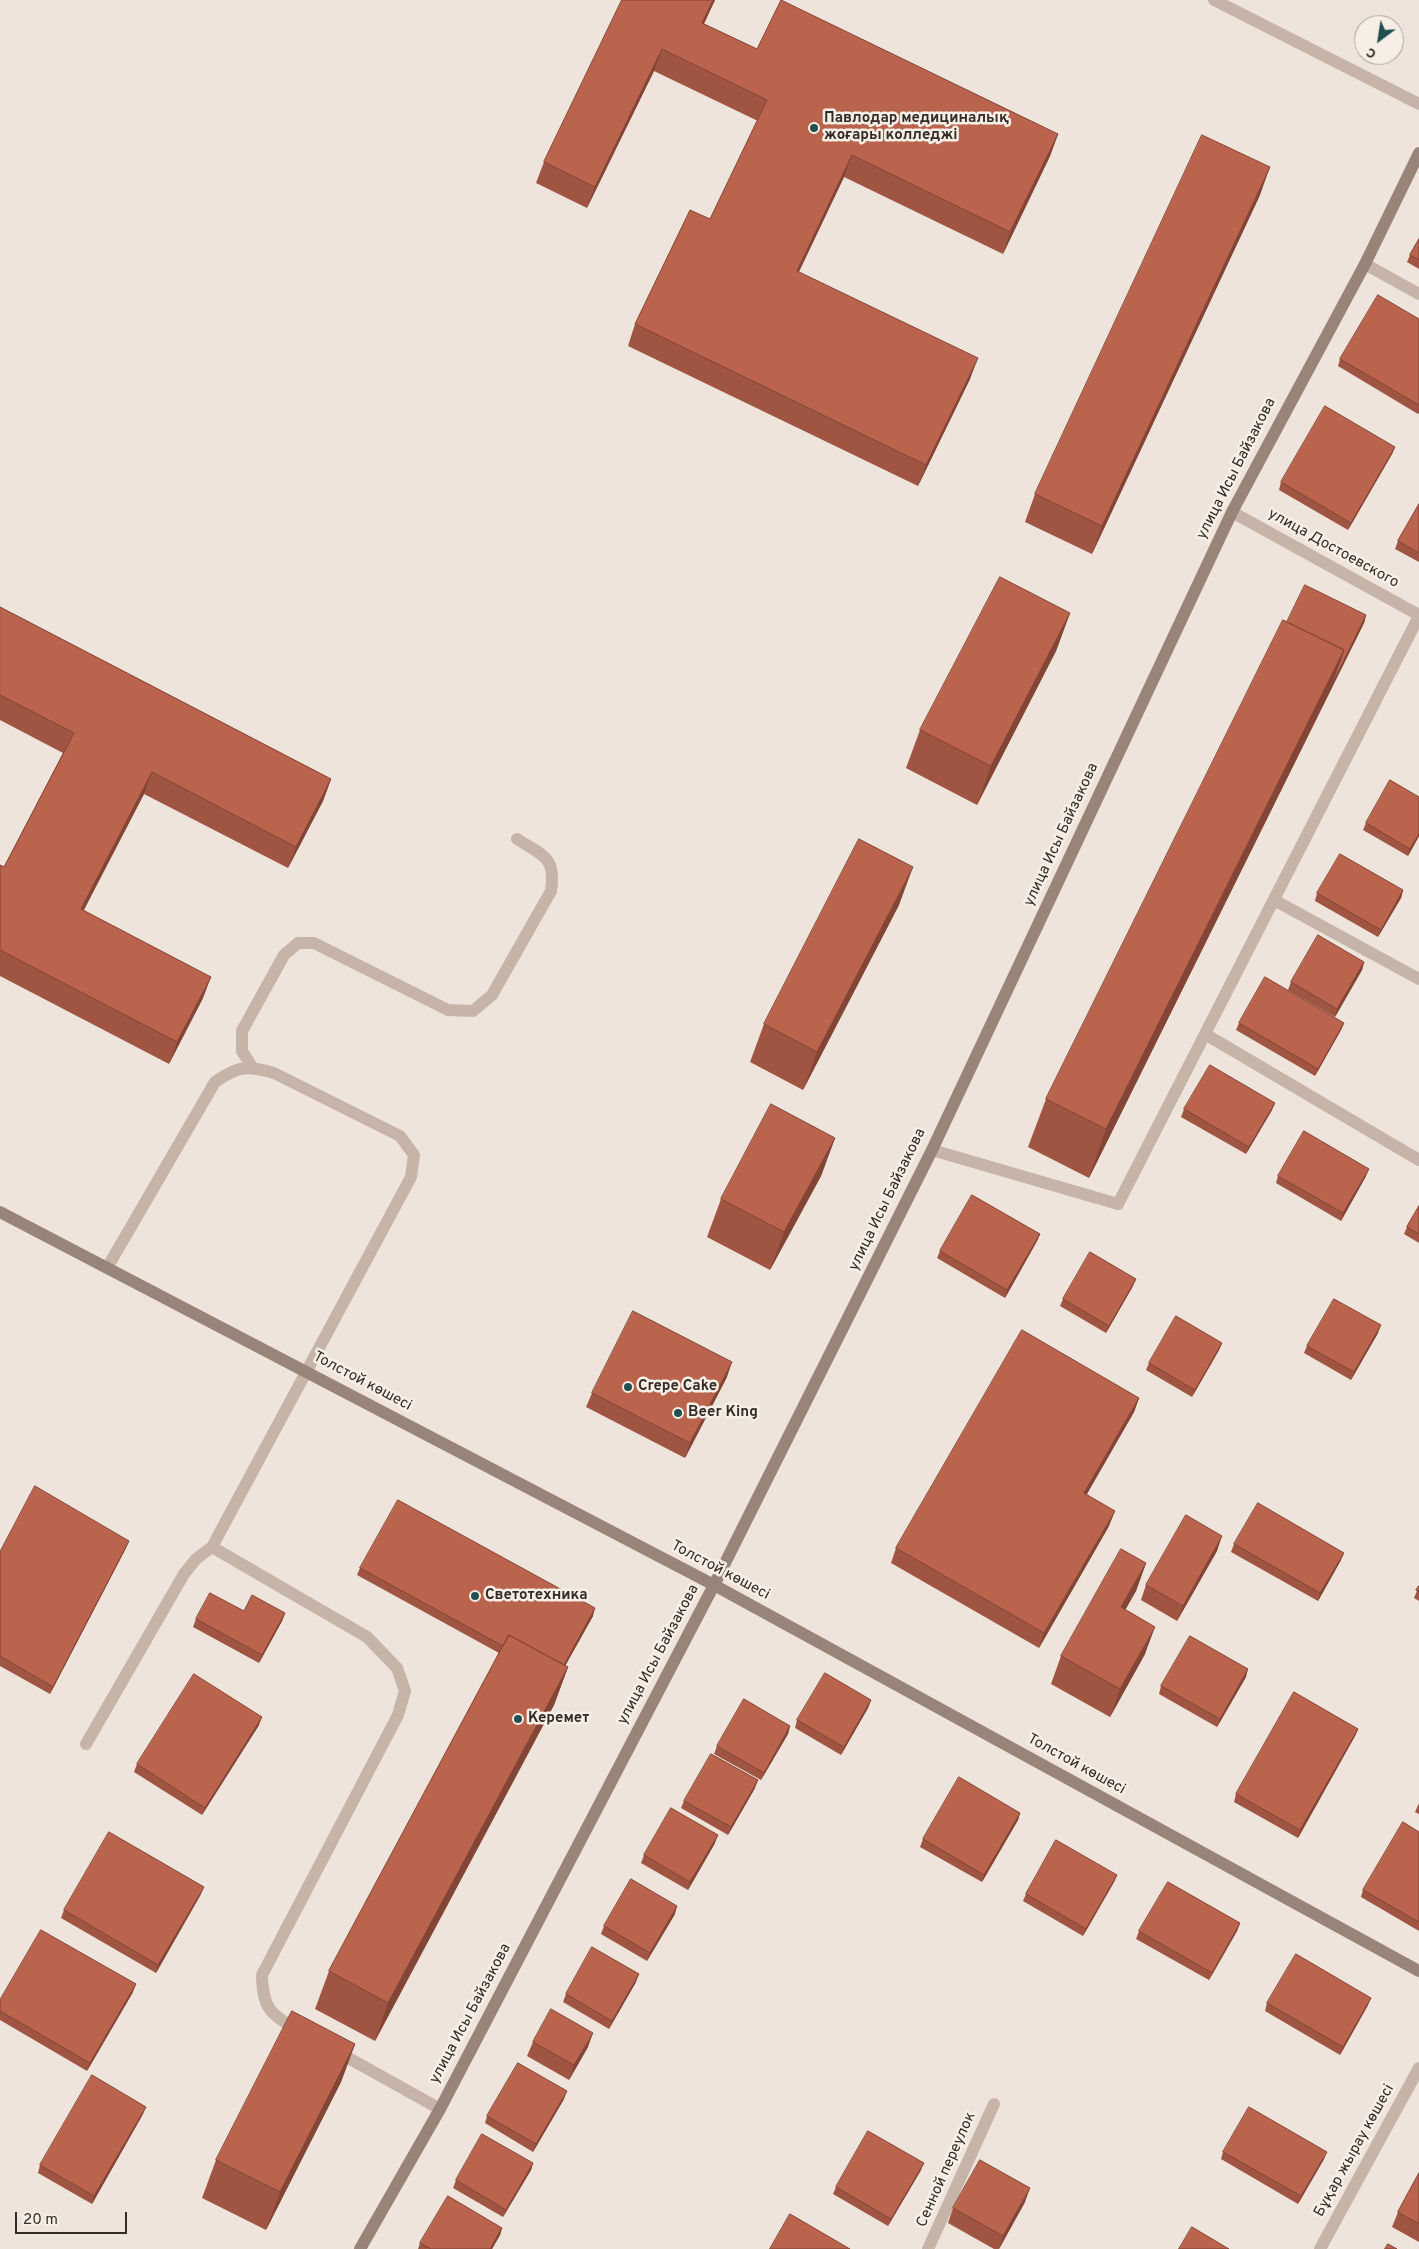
<!DOCTYPE html>
<meta charset="utf-8">
<style>
body{margin:0}
#map{position:relative;width:1419px;height:2249px;overflow:hidden;background:#efe4db;font-family:Overpass,sans-serif}
canvas{display:block}
.north{position:absolute;left:1354px;top:15px;width:50px;height:50px;box-sizing:border-box;background:#f7efe6;border:1px solid #a9a19a;border-radius:50%;rotate:211deg;font-size:14px;font-weight:700;line-height:20px;text-align:center;color:#332b27}
.north::after{content:'';display:block;margin:auto;width:18px;height:22px;background:#215050;clip-path:polygon(50% 0,100% 100%,50% 72%,0 100%)}
.scale{position:absolute;left:15px;top:2212px;width:112px;height:22px;box-sizing:border-box;border:2px solid #332b27;border-top:0;padding-left:6px;font-size:15px;line-height:18px;white-space:nowrap;color:#332b27;-webkit-text-stroke:4px #f7efe6;paint-order:stroke}
</style>
<div id="map">
<canvas width="1419" height="2249"></canvas>
<div class="north">С</div>
<div class="scale">20 m</div>
</div>
<script>
const ctx = document.querySelector('canvas').getContext('2d');
ctx.lineJoin = 'round';
function stroke(path, color, width, dash) {
  ctx.strokeStyle = color;
  ctx.lineWidth = width;
  ctx.lineCap = dash ? 'butt' : 'round';
  ctx.setLineDash(dash || []);
  ctx.stroke(path);
}
function paint(path, color) {
  ctx.fillStyle = color;
  ctx.fill(path, 'evenodd');
}
function label(font, color, halo, rows, align = 'center') {
  ctx.font = font + ' Overpass,sans-serif';
  ctx.lineWidth = 5;
  ctx.setLineDash([]);
  ctx.textBaseline = 'middle';
  ctx.strokeStyle = halo;
  ctx.fillStyle = color;
  for (const [text, x, y, turn = 0] of rows) {
    ctx.save();
    ctx.translate(x, y);
    ctx.rotate((+turn || 0) * Math.PI / 180);
    ctx.textAlign = isNaN(turn) ? turn : align;
    if (halo) ctx.strokeText(text, 0, 0);
    ctx.fillText(text, 0, 0);
    ctx.restore();
  }
}
const lane = new Path2D(`
 M1214,0l205,104
 M1365,264l54,30
 M1274,900l145,79
 M1205,1034l214,126
 M252,1067l-10,-16v-20l42,-76 14,-12h16l134,67 25,1 19,-16 59,-104c5,-35 -8,-35 -34,-52
 M932,1150l186,54 301,-588
 M107,1268l108,-186c23,-16 32,-17 59,-9l126,63 14,19 -3,22 -199,370 155,90 30,31 8,23 -7,24 -136,260c1,35 9,40 39,56
 M86,1744l98,-170 12,-15 16,-12
 M336,2051l104,58
 M928,2249l66,-145`);
const street = new Path2D(`
 M1232,512l187,103
 M1320,2249l99,-181`);
const secondary = new Path2D(`
 M0,1212l714,373 705,386
 M360,2249l80,-140 274,-524 218,-435 300,-638 133,-248 54,-111`);
const wall = new Path2D(`
 M622,0h93l-11,24 53,25 301,85 -8,22 -47,98 -159,-77 -45,95 171,107 -52,107 -290,-140 7,-22 75,-105 48,-98 -104,-50 -67,137 -51,-25 8,-21z
 M1260,195l-168,359 -67,-32 10,-28z
 M1419,239v30l-12,-7 3,-7z
 M1419,319v94l-1,1 -80,-48 2,-7z
 M1395,447l-3,7 -44,76 -69,-40 2,-8z
 M1419,504v58l-24,-13 3,-8z
 M0,607l331,172 -8,22 -35,67 -144,-74 -60,116 119,88 -34,66 -169,-88v-111l4,2 59,-114 -63,-33z
 M1070,613l-14,38 -79,154 -71,-37 14,-38z
 M1366,615l-2,8 -275,555 -61,-31 18,-48 241,-477z
 M1419,797v39l-11,20 -45,-26 3,-7z
 M1403,890l-2,8 -23,39 -63,-36 2,-8z
 M899,905l-96,185 -53,-28 14,-38z
 M1364,962l-2,8 -27,47 -47,-27 3,-8z
 M1239,1023h105l-3,7 -26,46 -79,-46z
 M1184,1109l88,1 -26,44 -65,-37z
 M835,1138l-14,38 -51,94 -63,-33 14,-38z
 M1278,1176h88l-25,45 -65,-38z
 M1419,1206v37l-15,-9 3,-7z
 M1040,1234l-3,7 -32,57 -68,-40 3,-7z
 M1133,1286l-27,47 -46,-27 3,-7z
 M1378,1333l-27,47 -47,-27 3,-7z
 M1222,1343l-3,7 -27,47 -46,-27 3,-7z
 M727,1377l-42,81 -99,-51 6,-14z
 M1139,1398l-5,14 -48,83 23,31 -70,122 -148,-85 5,-15z
 M1234,1544l107,16 -23,41 -87,-49z
 M126,1548l-76,146 -50,-28v-114z
 M1217,1551l-40,70 -36,-21 5,-15z
 M1146,1563l-10,28 -11,19 20,44 -35,63 -59,-33 10,-28z
 M360,1568l233,48 -28,50 3,1 -14,38 -179,336 -60,-32 14,-38 170,-318 -142,-78z
 M1419,1586v15l-5,-3z
 M285,1613l-3,8 -23,42 -66,-36 3,-8z
 M1246,1677l-29,50 -58,-33 2,-8z
 M871,1700l-3,8 -27,47 -46,-27 2,-8z
 M259,1725l-57,90 -68,-43 3,-8z
 M790,1726l-2,8 -27,46 -47,-26 3,-8z
 M1358,1729l-3,7 -57,102 -64,-36 2,-8z
 M755,1788l-27,47 -47,-27 3,-7z
 M1419,1803v11l-4,-2z
 M1020,1813l-2,7 -36,62 -62,-35 3,-8z
 M1419,1832v99l-58,-34 2,-7z
 M715,1843l-27,47 -47,-27 3,-8z
 M1117,1875l-3,7 -31,54 -60,-35 3,-7z
 M201,1894l-45,79 -95,-55 3,-8z
 M675,1914l-28,47 -46,-27 3,-8z
 M1240,1923l-3,8 -28,49 -73,-41 3,-8z
 M636,1982l-27,47 -46,-27 3,-8z
 M133,1992l-46,79 -87,-51v-20z
 M1267,2003l101,2 -28,50 -75,-44z
 M533,2042l55,5 -19,33 -42,-24z
 M355,2044l-14,38 -75,148 -64,-32 14,-38z
 M564,2099l-31,53 -48,-29 2,-7z
 M143,2114l-51,90 -54,-31 2,-8z
 M1223,2152l101,7 -26,45 -77,-45z
 M533,2163l-2,7 -28,47 -50,-29 3,-8z
 M921,2170l-33,56 -55,-32 3,-7z
 M1419,2173v69l-27,-15 6,-15z
 M1025,2202l-26,47h-5l-46,-26 5,-15z
 M502,2228l-2,7 -8,14h-74l2,-6z`);
const shadedWall = new Path2D(`
 M713,0h2l-21,44 8,-21z
 M662,49l-8,22 -67,137 8,-21z
 M1058,134l-8,22 -47,98 7,-22z
 M852,155l-8,22 -55,115 8,-21z
 M1270,167l-10,28 -168,359 10,-28z
 M978,358l-8,21 -52,107 8,-21z
 M1395,447l-3,7 -44,76 3,-7z
 M1070,613l-14,38 -79,154 14,-39z
 M1366,615l-2,8 -275,555 17,-49 238,-479z
 M152,772l-8,22 -71,136 8,-21z
 M331,779l-8,22 -35,67 8,-21z
 M1419,834v2l-11,20 2,-7z
 M913,867l-14,38 -96,185 14,-38z
 M1403,890l-2,8 -23,39 3,-7z
 M1364,962l-2,8 -27,47 2,-8z
 M211,977l-8,21 -34,66 8,-22z
 M1344,1023l-3,7 -26,46 3,-7z
 M1275,1103l-3,7 -26,44 3,-7z
 M835,1138l-14,38 -51,94 14,-38z
 M1369,1169l-3,7 -25,45 2,-8z
 M1040,1234l-3,7 -32,57 2,-8z
 M1136,1279l-3,7 -27,47 3,-7z
 M1381,1325l-3,8 -27,47 3,-8z
 M1222,1343l-3,7 -27,47 3,-7z
 M732,1362l-5,15 -42,81 5,-15z
 M1139,1398l-5,14 -55,96 5,-15z
 M1115,1511l-6,15 -70,122 5,-15z
 M1222,1536l-5,15 -40,70 6,-15z
 M129,1541l-3,7 -76,146 3,-7z
 M1344,1553l-3,7 -23,41 2,-8z
 M1146,1563l-10,28 -25,44 10,-28z
 M595,1608l-2,8 -38,68 3,-7z
 M285,1613l-3,8 -23,42 3,-8z
 M1155,1627l-10,27 -35,63 10,-28z
 M568,1667l-14,38 -179,336 13,-38z
 M1248,1669l-2,8 -29,50 3,-8z
 M871,1700l-3,8 -27,47 3,-8z
 M262,1717l-3,8 -57,90 3,-7z
 M790,1726l-2,8 -27,46 3,-7z
 M1358,1729l-3,7 -57,102 2,-8z
 M758,1780l-3,8 -27,47 3,-8z
 M1020,1813l-2,7 -36,62 2,-7z
 M718,1835l-3,8 -27,47 2,-8z
 M1117,1875l-3,7 -31,54 3,-7z
 M204,1887l-3,7 -45,79 2,-8z
 M677,1906l-2,8 -28,47 3,-8z
 M1240,1923l-3,8 -28,49 3,-7z
 M639,1974l-3,8 -27,47 3,-8z
 M136,1984l-3,8 -46,79 3,-8z
 M1371,1998l-3,7 -28,50 3,-8z
 M593,2033l-5,14 -19,33 5,-15z
 M355,2044l-14,38 -75,148 14,-38z
 M567,2091l-3,8 -31,53 3,-8z
 M146,2107l-3,7 -51,90 2,-8z
 M1327,2152l-3,7 -26,45 3,-8z
 M533,2163l-2,7 -28,47 3,-7z
 M924,2163l-3,7 -33,56 3,-7z
 M1030,2188l-5,14 -26,47 4,-13z
 M502,2228l-2,7 -8,14h-2z`);
const building = new Path2D(`
 M622,0h91l-11,23 55,26 24,-49 277,134 -48,98 -158,-77 -55,116 181,87 -52,107 -291,-141 55,-114 20,9 57,-119 -105,-51 -67,138 -51,-25z
 M1202,135l68,32 -168,359 -67,-32z
 M1419,239v21l-9,-5z
 M1378,295l41,24v86l-79,-46z
 M1325,406l70,41 -44,76 -70,-41z
 M1419,504v49l-21,-12z
 M1000,577l70,36 -79,153 -71,-36z
 M1305,585l61,30 -37,76 15,-41 -57,-28z
 M0,607l331,172 -35,68 -144,-75 -71,137 130,68 -34,65 -177,-92v-85l4,2 70,-134 -74,-38z
 M1283,620l61,30 -238,479 -60,-30z
 M1390,780l29,17v37l-9,15 -44,-26z
 M859,839l54,28 -96,185 -53,-28z
 M1340,854l63,36 -22,40 -64,-37z
 M1318,935l46,27 -27,47 -46,-27z
 M1265,977l79,46 -26,46 -79,-46z
 M1210,1065l65,38 -26,44 -65,-38z
 M771,1104l64,34 -51,94 -63,-33z
 M1304,1131l65,38 -26,44 -65,-37z
 M972,1195l68,39 -33,56 -67,-39z
 M1419,1206v28l-12,-7z
 M1090,1252l46,27 -27,47 -46,-27z
 M1334,1299l47,26 -27,47 -47,-26z
 M633,1311l99,51 -42,81 -98,-50z
 M1176,1316l46,27 -27,47 -46,-27z
 M1022,1330l117,68 -55,95 31,18 -71,122 -148,-85z
 M35,1486l94,55 -76,146 -53,-31v-104z
 M398,1500l197,108 -31,57 -55,-30 -6,11 -143,-78z
 M1258,1503l86,50 -24,40 -86,-49z
 M1186,1515l36,21 -39,70 -37,-21z
 M1121,1549l25,14 -25,44 34,20 -35,62 -59,-33z
 M1419,1586v6l-3,-2z
 M210,1593l34,18 8,-16 33,18 -23,42 -66,-36z
 M509,1635l59,32 -180,336 -59,-32z
 M1190,1636l58,33 -28,50 -59,-33z
 M825,1673l46,27 -27,47 -47,-27z
 M194,1674l68,43 -57,91 -68,-44z
 M1294,1692l64,37 -58,101 -64,-36z
 M744,1699l46,27 -26,47 -47,-27z
 M711,1754l47,26 -27,47 -47,-26z
 M959,1777l61,36 -36,62 -61,-36z
 M671,1808l47,27 -28,47 -46,-27z
 M1403,1822l16,10v90l-56,-32z
 M109,1832l95,55 -46,78 -94,-55z
 M1056,1840l61,35 -31,54 -60,-35z
 M631,1879l46,27 -27,47 -46,-27z
 M1168,1882l72,41 -28,50 -73,-42z
 M41,1930l95,54 -46,79 -90,-52v-11z
 M592,1947l47,27 -27,47 -46,-27z
 M1296,1954l75,44 -28,49 -76,-44z
 M551,2009l42,24 -19,32 -41,-23z
 M292,2011l63,33 -75,148 -64,-32z
 M518,2063l49,28 -31,53 -49,-28z
 M92,2075l54,32 -52,89 -54,-31z
 M1249,2107l78,45 -26,44 -78,-44z
 M868,2131l56,32 -33,56 -55,-32z
 M482,2134l51,29 -27,47 -50,-30z
 M980,2160l50,28 -27,48 -50,-28z
 M1419,2173v51l-21,-12z
 M448,2196l54,32 -12,21h-59l-11,-6z
 M790,2214l60,35h-80z
 M1192,2227l37,22h-50z
 M1388,2244l9,5h-12z`);
const markers = [
 [814,128,5,"#215050"],
 [628,1387,5,"#215050"],
 [678,1413,5,"#215050"],
 [475,1596,5,"#215050"],
 [518,1719,5,"#215050"]
];
const poiNames = [
 ["Павлодар медициналық",824,119],
 ["жоғары колледжі",824,136],
 ["Crepe Cake",638,1387],
 ["Beer King",688,1413],
 ["Светотехника",485,1596],
 ["Керемет",528,1719]
];
const streetNames = [
 ["улица Исы Байзакова",1237,469,-63],
 ["улица Достоевского",1333,549,29],
 ["улица Исы Байзакова",1062,835,-65],
 ["улица Исы Байзакова",888,1200,-64],
 ["Толстой көшесі",362,1382,28],
 ["Толстой көшесі",720,1571,28],
 ["улица Исы Байзакова",659,1655,-62],
 ["Толстой көшесі",1076,1765,29],
 ["улица Исы Байзакова",471,2014,-62],
 ["Бұқар жырау көшесі",1355,2151,-61],
 ["Сенной переулок",947,2170,-66]
];
stroke(lane, '#c6b4a8', 12);
stroke(street, '#c6b4a8', 12);
stroke(secondary, '#99847a', 12);
paint(wall, '#a05542');
paint(shadedWall, '#824536');
paint(building, '#ba634d');
stroke(building, '#824536', 1);
for (const [x, y, r, color] of markers) {
  const dot = new Path2D();
  dot.arc(x, y, r, 0, 2 * Math.PI);
  ctx.fillStyle = color;
  ctx.fill(dot);
  stroke(dot, '#f7efe6', 2);
}
label('bold 15px', '#332b27', '#f7efe6', poiNames, 'left');
label('15px', '#332b27', '#f7efe6', streetNames);
</script>
